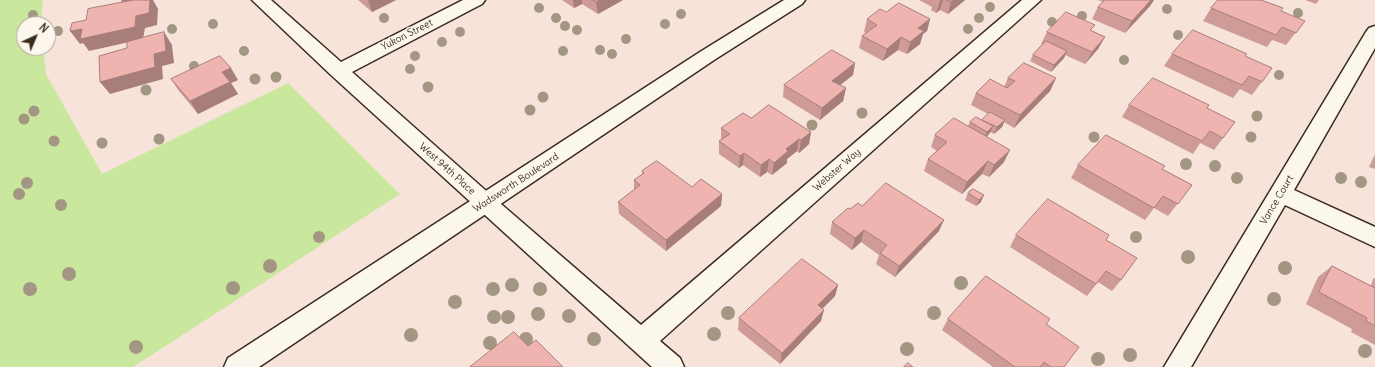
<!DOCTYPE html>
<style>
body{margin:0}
#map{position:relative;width:1375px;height:367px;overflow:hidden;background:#f7e3da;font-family:Delius,sans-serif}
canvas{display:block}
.north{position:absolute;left:16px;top:16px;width:40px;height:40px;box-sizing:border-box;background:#fbf7ec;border:1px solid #aea59a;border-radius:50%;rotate:44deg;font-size:11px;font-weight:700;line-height:16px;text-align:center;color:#3b2a1e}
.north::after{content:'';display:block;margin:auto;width:14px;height:18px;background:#3b2a1e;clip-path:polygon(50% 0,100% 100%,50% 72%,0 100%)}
</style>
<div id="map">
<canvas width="1375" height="367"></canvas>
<div class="north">N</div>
</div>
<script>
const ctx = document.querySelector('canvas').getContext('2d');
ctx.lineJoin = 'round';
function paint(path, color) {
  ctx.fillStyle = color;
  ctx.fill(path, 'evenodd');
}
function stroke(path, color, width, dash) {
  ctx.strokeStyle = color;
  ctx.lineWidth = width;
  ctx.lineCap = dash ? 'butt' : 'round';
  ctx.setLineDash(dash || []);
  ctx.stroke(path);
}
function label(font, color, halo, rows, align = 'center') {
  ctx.font = font + ' Delius,sans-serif';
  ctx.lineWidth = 3;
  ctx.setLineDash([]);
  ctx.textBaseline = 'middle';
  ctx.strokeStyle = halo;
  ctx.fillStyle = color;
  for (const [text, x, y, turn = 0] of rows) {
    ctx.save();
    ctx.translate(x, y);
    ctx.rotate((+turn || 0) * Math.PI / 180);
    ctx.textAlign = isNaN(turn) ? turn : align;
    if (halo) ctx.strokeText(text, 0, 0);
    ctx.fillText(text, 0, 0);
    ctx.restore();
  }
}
const green = new Path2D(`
 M0,0h43l-2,24h-17v24h19l3,26 56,100 186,-91 112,111 -267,173h-133z`);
const minor = new Path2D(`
 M252,0h19l70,62 122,-62h22l-3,4 -130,68 141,125 148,128 381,-325h19l-381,341 20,17 4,9h-32l-321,-292z
 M1375,26v22l-81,142 81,37v20l-90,-42 -94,162h-27l202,-335 3,-4z`);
const tertiary = new Path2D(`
 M784,0h21l-3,4 -88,56 -455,307h-35l4,-9 472,-306z`);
const trees = [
 [990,7,5],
 [539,8,5],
 [1167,9,5],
 [1298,13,5],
 [681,14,5],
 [33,15,5],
 [1082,16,5],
 [384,18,5],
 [556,18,5],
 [979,18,5],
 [1052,22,5],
 [213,24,5],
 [665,24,5],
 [565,26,5],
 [172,29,5],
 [968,29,5],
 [577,30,5],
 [58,31,5],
 [460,32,5],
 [1178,35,5],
 [626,39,5],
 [442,42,5],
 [600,50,5],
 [244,51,5],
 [563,51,5],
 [612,54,5],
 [415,56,5],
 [1124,60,5],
 [194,66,5],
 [410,69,5],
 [1279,75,5],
 [276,77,5.5],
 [255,79,5.5],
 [428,87,5.5],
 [146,90,5.5],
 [543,97,5.5],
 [530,110,5.5],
 [34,111,5.5],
 [862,113,5.5],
 [1257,116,5.5],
 [24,119,5.5],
 [812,125,5.5],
 [1094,137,5.5],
 [1251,137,5.5],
 [159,139,5.5],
 [54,141,5.5],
 [102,143,5.5],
 [1186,164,6],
 [1215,166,6],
 [1237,178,6],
 [1341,178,6],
 [1361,182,6],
 [27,183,6],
 [19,194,6],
 [61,205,6],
 [319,237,6],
 [1136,237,6],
 [1188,257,7],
 [270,266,7],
 [1285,268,7],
 [69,274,7],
 [961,283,7],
 [512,285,7],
 [233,288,7],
 [30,289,7],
 [493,289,7],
 [540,289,7],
 [1274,299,7],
 [455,302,7],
 [728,313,7],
 [934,313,7],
 [538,314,7],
 [569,316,7],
 [494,317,7],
 [508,317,7],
 [714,334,7],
 [411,335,7],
 [526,339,7],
 [594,339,7],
 [490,343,7],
 [136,347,7],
 [907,349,7],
 [1365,351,7],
 [1130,355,7],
 [1098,359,7]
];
const wall = new Path2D(`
 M358,0h38l-24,12z
 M562,0h61l-25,14 -16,-10 -8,4z
 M919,0h46l-17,14 -8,-4 -4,3 -5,-3 1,-3z
 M1098,0h56l-4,6 -25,27 -33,-14 6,-12 5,-5z
 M1305,0h14l-3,4z
 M1211,8l94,13 -19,24 -14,-5 -5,7 -64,-26z
 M886,12l44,7 -3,12 -4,3 -3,10 -13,10 -9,-4 -15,11 -24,-13 3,-12 4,-3 -2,-1 3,-13z
 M1092,31l13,6 -7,12 -13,15 -20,-9 -1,3 -13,14 -21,-11 3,-6 9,-10 -1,-1 6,-12z
 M1172,54l73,3 27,11 -20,27 -12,-6 -7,9 -69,-32z
 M855,63l-2,12 -13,10 6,3 -3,13 -23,19 -37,-23 1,-12z
 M1008,78h48l-6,13 -36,37 -10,-6 -2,5 -8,7 -4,-2 -3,5 17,25 -15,15 -7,-3 -20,20 -38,-23 4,-12 9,-8 -6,-4 4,-12 33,-9 2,-4 12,-2 6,-6 -17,-9 5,-12 28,-6z
 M171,79l67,1 -7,3 7,11 -40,20 -19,-23z
 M1129,105l78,3 28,14 -21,28 -14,-7 -7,11 -71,-37z
 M751,118l60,14 -2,12 -10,9 -2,-2 -10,8v4l-15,12 -5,-3 -7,5 -17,-12 -4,3 -20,-14v-13l2,-1v-12z
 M1375,154v15l-6,-2z
 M1078,165l84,4 30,16 -24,31 -14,-8 -9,12 -74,-42z
 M642,171l50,16 30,7 -1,12 -55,45 -47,-37 -1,-12 16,-12v-10l8,-6z
 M973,189l8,13 -5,4 -11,-6 3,-7z
 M862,206l77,25 -44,46 -19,-13 3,-9 -18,-13 -9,8 -22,-16 2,-12 18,-13z
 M1016,235l90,5 15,40 -9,11 -14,-9 -11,14 -77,-49z
 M1332,266l39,20 2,-7 2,-1v67l-24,-13 1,-3 -46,-25 12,-27z
 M838,285l-3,11 -13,13 -1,12 -41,43 -42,-34 1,-12z
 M948,319l99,5 17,43h-71l-51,-37z`);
const shadedWall = new Path2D(`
 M121,0h14l-13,2z
 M150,0h3l5,9 -1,16 -12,3 -2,11 -54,12 -6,-8 -3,1 -10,-13 66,-15z
 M368,0h28l-24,12z
 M573,0h9v4l-8,4z
 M600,0h23l-25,14 -2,-12z
 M941,0h2l-3,10 -4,3 4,-12z
 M954,0h11l-17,14 3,-12z
 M1151,0h3l-4,6 -25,27 7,-12z
 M930,19l-3,12 -4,3 -3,10 -13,10 3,-12 8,-14z
 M164,32l8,13 2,18 -12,3 1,13 -53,15 -10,-12 54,-28z
 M901,37l-3,13 -15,11 4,-12z
 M1105,37l-7,12 -13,15 7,-12z
 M1067,51l-3,7 -13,14 3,-7z
 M855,63l-2,12 -23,18 2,-12z
 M231,68l7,12 -7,3 7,11 -40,20 -8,-13 32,-29z
 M1056,78l-6,13 -36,37 6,-13z
 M846,88l-3,13 -23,19 2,-12z
 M1005,120l-3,7 -8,7 3,-7z
 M993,126l-3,7 -6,6 3,-7z
 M811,132l-2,12 -10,9 2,-13z
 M799,139l-2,12 -10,8v4l-15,12 2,-12 12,-14z
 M1010,150l-6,12 -15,15 5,-12z
 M744,153l-1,12 -4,3 1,-12z
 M769,159l-2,13 -7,5 1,-12z
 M988,161l-6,13 -20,20 5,-12z
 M722,194l-1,12 -55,45v-11z
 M984,195l-3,7 -5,4 3,-6z
 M944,220l-5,11 -44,46 4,-11z
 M864,230l-3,12 -9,8 3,-12z
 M838,285l-3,11 -20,20 3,-11z
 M824,310l-3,11 -41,43 2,-11z`);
const building = new Path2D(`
 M134,0h16l-1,13 -13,3 -1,11 -55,12 2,-10 -12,2 2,-8 14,-3 2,-11z
 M593,0h7l-4,2z
 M947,0h7l-3,2z
 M1105,0h46l-19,21 -34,-14z
 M1218,0h43l22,8 -2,3 24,10 -9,12 -14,-6 -6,8 -65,-27z
 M899,3l31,16 -12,9 6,3 -14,11 -9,-5 -14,12 -25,-13 15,-11 -10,-6 13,-10 6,3z
 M1066,12l29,13 -5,5 15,7 -13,15 -45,-20z
 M1193,30l54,24 -2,2 27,12 -10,14 -13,-6 -7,9 -70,-31z
 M164,32l2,19 -12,3 1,13 -55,15 -1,-26 28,-8v-6z
 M1046,41l21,10 -13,14 -21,-10z
 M832,50l23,13 -23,18 14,7 -24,20 -38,-23z
 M220,56l11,12 -9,4 8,10 -40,19 -19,-22z
 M1024,63l32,15 -36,37 -44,-22 14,-14 17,9 8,-7 -7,-3z
 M1153,78l56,27 -2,3 28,14 -12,16 -13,-7 -8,10 -73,-36z
 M769,105l42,27 -10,8 -2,-1 -13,10 2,2 -14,12 -5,-4 -8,6 -17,-12 -4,3 -21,-15 11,-7 -9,-6 22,-15 8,5z
 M990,112l15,8 -8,7 -15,-7z
 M976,117l17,9 -6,6 -17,-10z
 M954,118l56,32 -16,15 -6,-4 -21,21 -39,-23 19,-17 -12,-7z
 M1106,135l59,31 -3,3 30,16 -14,19 -15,-8 -9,12 -76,-43z
 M657,161l35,26 9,-8 21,15 -56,46 -48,-38 22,-17 -6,-5 10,-7 -2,-2z
 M886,183l58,37 -45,46 -19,-13 7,-8 -23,-15 -9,8 -23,-16 16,-14 2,1 8,-6 4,3z
 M973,189l11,6 -5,5 -11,-7z
 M1048,199l61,36 -3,5 31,18 -16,22 -15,-9 -10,13 -80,-49z
 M802,259l36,26 -20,20 6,5 -42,43 -43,-35z
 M1332,266l43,22v38l-9,-5 1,-3 -48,-26z
 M986,276l64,43 -4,5 33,23 -15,20h-13l-7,-5 -4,5h-25l-67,-48z
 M514,332l14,14 8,-6 27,27h-93z
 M908,363l5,4h-9z`);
const streetNames = [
 ["Yukon Street",407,35,-27],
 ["West 94th Place",447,169,42],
 ["Webster Way",837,170,-41],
 ["Wadsworth Boulevard",516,183,-33],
 ["Vance Court",1277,200,-59]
];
paint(green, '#cae79e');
stroke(minor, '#3b2a1e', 3);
stroke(tertiary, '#3b2a1e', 3);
paint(minor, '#fbf7ec');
paint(tertiary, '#fbf7ec');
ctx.fillStyle = '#a39784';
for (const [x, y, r] of trees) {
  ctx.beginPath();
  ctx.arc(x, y, r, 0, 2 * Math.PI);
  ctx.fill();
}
paint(wall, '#ce9b96');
paint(shadedWall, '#a77e7a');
paint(building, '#efb4af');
stroke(building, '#a77e7a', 1);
label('10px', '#3b2a1e', '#fbf7ec', streetNames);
</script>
